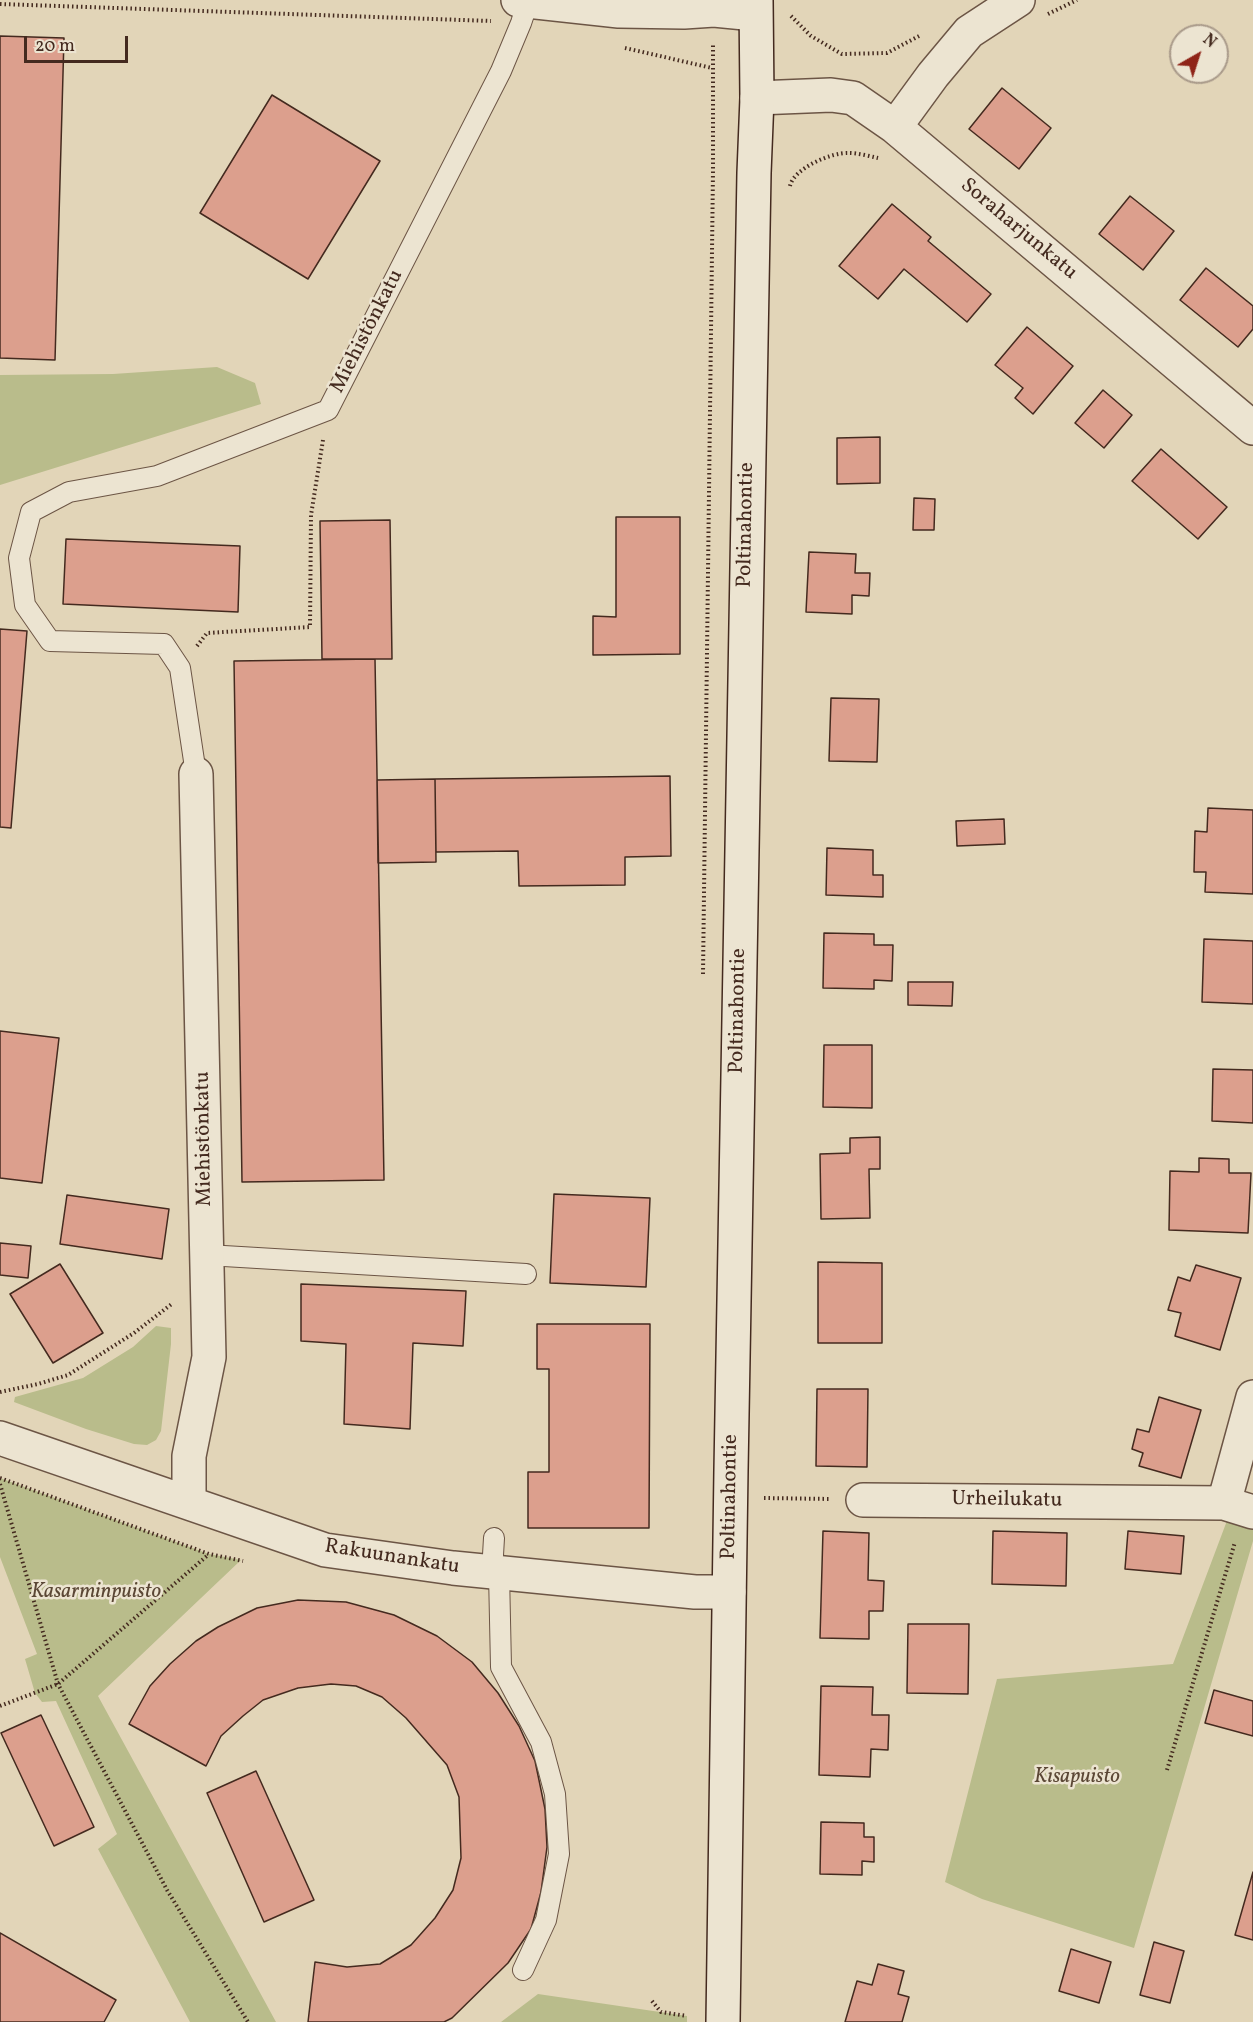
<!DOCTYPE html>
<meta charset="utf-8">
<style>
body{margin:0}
#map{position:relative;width:1253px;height:2022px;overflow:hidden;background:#e2d5b8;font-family:Vollkorn,serif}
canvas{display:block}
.north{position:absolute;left:1169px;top:24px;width:60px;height:60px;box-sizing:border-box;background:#ece4d1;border:2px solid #a99a8a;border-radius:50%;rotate:39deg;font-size:16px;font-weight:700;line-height:24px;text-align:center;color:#442a1f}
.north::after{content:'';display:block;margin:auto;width:21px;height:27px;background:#8f2418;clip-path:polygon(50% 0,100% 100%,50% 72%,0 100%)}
.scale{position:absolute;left:24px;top:36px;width:104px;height:27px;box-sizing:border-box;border:3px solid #442a1f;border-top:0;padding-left:8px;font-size:18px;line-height:21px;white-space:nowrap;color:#442a1f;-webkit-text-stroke:4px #ece4d1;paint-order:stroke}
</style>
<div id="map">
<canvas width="1253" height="2022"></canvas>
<div class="north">N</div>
<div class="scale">20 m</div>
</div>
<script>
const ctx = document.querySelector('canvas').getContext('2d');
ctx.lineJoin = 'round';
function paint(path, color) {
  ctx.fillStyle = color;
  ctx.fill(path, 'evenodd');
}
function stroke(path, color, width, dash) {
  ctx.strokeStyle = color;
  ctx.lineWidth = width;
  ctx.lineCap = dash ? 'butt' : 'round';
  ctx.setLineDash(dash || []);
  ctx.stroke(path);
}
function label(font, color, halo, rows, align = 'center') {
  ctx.font = font + ' Vollkorn,serif';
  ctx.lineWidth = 5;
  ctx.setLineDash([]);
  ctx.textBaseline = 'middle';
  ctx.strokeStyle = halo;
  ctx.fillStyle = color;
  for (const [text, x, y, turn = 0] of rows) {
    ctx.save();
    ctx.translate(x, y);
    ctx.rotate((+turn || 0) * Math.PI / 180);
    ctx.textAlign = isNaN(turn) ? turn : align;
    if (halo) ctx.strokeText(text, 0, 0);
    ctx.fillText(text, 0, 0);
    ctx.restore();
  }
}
const green = new Path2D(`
 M217,367l38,16 6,21 -261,81v-110l113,-1z
 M156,1326l15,2v16l-10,87 -5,9 -9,5 -13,-1 -48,-15 -72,-27 1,-5 68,-19 50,-31z
 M0,1478l209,76 32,6 -143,136 178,326h-86l-92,-173 19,-15 -61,-133 -14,1 -7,-9 -10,-34 12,-5 -37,-97z
 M1228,1518l25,9v14l-119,407 -152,-49 -37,-17 52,-203 176,-15z
 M538,1994l149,22v6h-186z`);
const building = new Path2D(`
 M0,36l64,2 -9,322 -55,-2z
 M1002,88l49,40 -32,41 -50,-40z
 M272,95l108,66 -72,118 -108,-66z
 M1130,196l44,35 -31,39 -44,-36z
 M892,204l39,33 -3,4 63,53 -24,28 -63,-53 -26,30 -39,-33z
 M1206,268l47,38v23l-15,18 -58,-47z
 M1027,327l46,39 -40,48 -18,-16 8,-10 -28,-23z
 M1103,390l29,25 -28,33 -29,-25z
 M880,437v46l-43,1v-46z
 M1161,449l66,58 -29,32 -66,-58z
 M914,498l21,1 -1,31h-21z
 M616,517h64v137l-87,1v-39l23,1z
 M390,520l2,139h-70l-2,-138z
 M66,539l174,7 -2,66 -175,-8z
 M809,552l47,2 -1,19h15l-1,23 -17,-1v19l-46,-2z
 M0,629l27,2 -16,197 -11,-1z
 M375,659l9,521 -142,2 -8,-521z
 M831,698l48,1 -2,63 -48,-1z
 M670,776l1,80 -46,1v28l-106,1 -1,-35 -82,1 -1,-73z
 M435,779l1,83 -58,1 -1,-83z
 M1208,808l45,2v84l-48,-2 1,-20h-12l1,-41 12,1z
 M1004,819l1,25 -48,2 -1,-25z
 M827,848l46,2v25h10v22l-57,-2z
 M824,933l50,1v11h19l-1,36 -18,-1v9l-51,-1z
 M1204,939l49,2v63l-51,-2z
 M908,982h45l-1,24 -44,-1z
 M0,1031l59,7 -17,145 -42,-5z
 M824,1045h48v63l-49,-1z
 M1213,1069l40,1v53l-41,-2z
 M880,1137v32h-11l1,49 -49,1 -1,-65 30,-1v-15z
 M1199,1158l30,1v14h22l-3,60 -79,-3 1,-59 29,1z
 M554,1194l96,4 -4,89 -96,-4z
 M67,1195l102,14 -7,50 -102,-15z
 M0,1243l31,3 -3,32 -28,-3z
 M818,1262l64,1v80h-64z
 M60,1264l43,69 -50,30 -43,-69z
 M1196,1265l45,13 -21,72 -45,-14 6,-23 -13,-3 10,-33 12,4z
 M301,1284l165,7 -3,55 -50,-3 -3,86 -66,-5 2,-80 -45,-3z
 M537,1324h113l-1,204h-121v-56h21v-103h-12z
 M817,1389h51l-1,78 -51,-1z
 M1159,1397l42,13 -20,68 -42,-12 4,-13 -11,-4 5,-20 12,3z
 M823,1531l46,2 -1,47 16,1 -1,30h-14v28l-49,-1z
 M993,1531l74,2 -1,53 -74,-2z
 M1128,1531l56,5 -3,38 -56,-5z
 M298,1600l48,2 48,13 43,21 35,26 26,31 21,33 16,35 10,48 2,38 -6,45 -10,37 -23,34 -56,55 -8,4h-136l7,-60 32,5 33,-3 31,-19 24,-27 18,-28 8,-32 -2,-61 -12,-32 -41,-47 -24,-21 -26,-11 -25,-2 -33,4 -35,12 -20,16 -22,20 -15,30 -77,-42 21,-38 20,-22 26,-23 22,-14 39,-19z
 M908,1624h61l-1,70 -61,-1z
 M821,1686l52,1 -1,28h17l-1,35 -17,-1 -1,28 -51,-2z
 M1214,1690l39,11v35l-48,-13z
 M41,1715l53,112 -40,19 -53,-113z
 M256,1771l58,129 -50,22 -57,-129z
 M821,1822l43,1v14h10v25l-12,-1v14l-42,-1z
 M1253,1872v68l-18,-5z
 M0,1933l116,67 -12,22h-104z
 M1154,1942l30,9 -14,52 -30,-8z
 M1071,1949l40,13 -12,41 -40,-12z
 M878,1964l26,7 -6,23 11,3 -7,25h-57l12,-41 15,4z`);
const path = new Path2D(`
 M0,4l491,17
 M1048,14l29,-14
 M791,16l20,20 31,18 45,-1 32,-17
 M625,48l87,20
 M790,186c4,-18 42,-34 59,-33 9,0 20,3 29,5
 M197,646l10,-13 103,-6 1,-112 12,-75
 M703,974l10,-803v-128
 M0,1392l38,-8 30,-9 66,-42 39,-30
 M0,1478l209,76 34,7
 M0,1484l58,200 109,206 81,132
 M764,1498l67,1
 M0,1706l58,-22 150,-129
 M1167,1770l68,-228
 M652,2001l9,11 26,4`);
const lane = new Path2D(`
 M196,774l-16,-106 -16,-24 -114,-3 -25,-36 -6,-47 12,-46 38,-20 88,-16 171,-66 173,-339 20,-48 7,-21
 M207,1255l319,19
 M492,1572l2,-34
 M499,1573l2,94 40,75 14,52 4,60 -13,66 -23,50`);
const street = new Path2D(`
 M518,0l101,11 65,1 30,-2 41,4
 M757,98l74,-3 22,3 42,29 358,301
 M895,127l38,-52 36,-43 49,-32
 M0,1438l325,112 128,18 242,24h34
 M863,1500l361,3 29,9
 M189,1503v-47l20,-99 -13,-583
 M1224,1503l29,-106`);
const secondary = new Path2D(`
 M723,2022l8,-552 23,-1297 3,-75 -1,-98`);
const streetNames = [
 ["Soraharjunkatu",1018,230,40],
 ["Miehistönkatu",368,332,-63],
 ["Poltinahontie",747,525,-89],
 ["Poltinahontie",739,1011,-89],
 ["Miehistönkatu",205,1139,-91],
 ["Poltinahontie",731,1497,-89],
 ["Urheilukatu",1007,1501,1],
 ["Rakuunankatu",392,1558,9]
];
const parkNames = [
 ["Kasarminpuisto",96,1593],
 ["Kisapuisto",1077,1778]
];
paint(green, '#b9bc8b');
paint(building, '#dc9f8d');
stroke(building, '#442a1f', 1.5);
stroke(lane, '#6c5545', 22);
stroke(street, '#6c5545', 36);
stroke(secondary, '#442a1f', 36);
stroke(path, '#442a1f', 4, [1.5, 3]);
stroke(lane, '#ece4d1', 20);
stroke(street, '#ece4d1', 33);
stroke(secondary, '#ece4d1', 33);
label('21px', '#442a1f', '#ece4d1', streetNames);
label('italic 21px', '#5b4735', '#ece4d1', parkNames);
</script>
